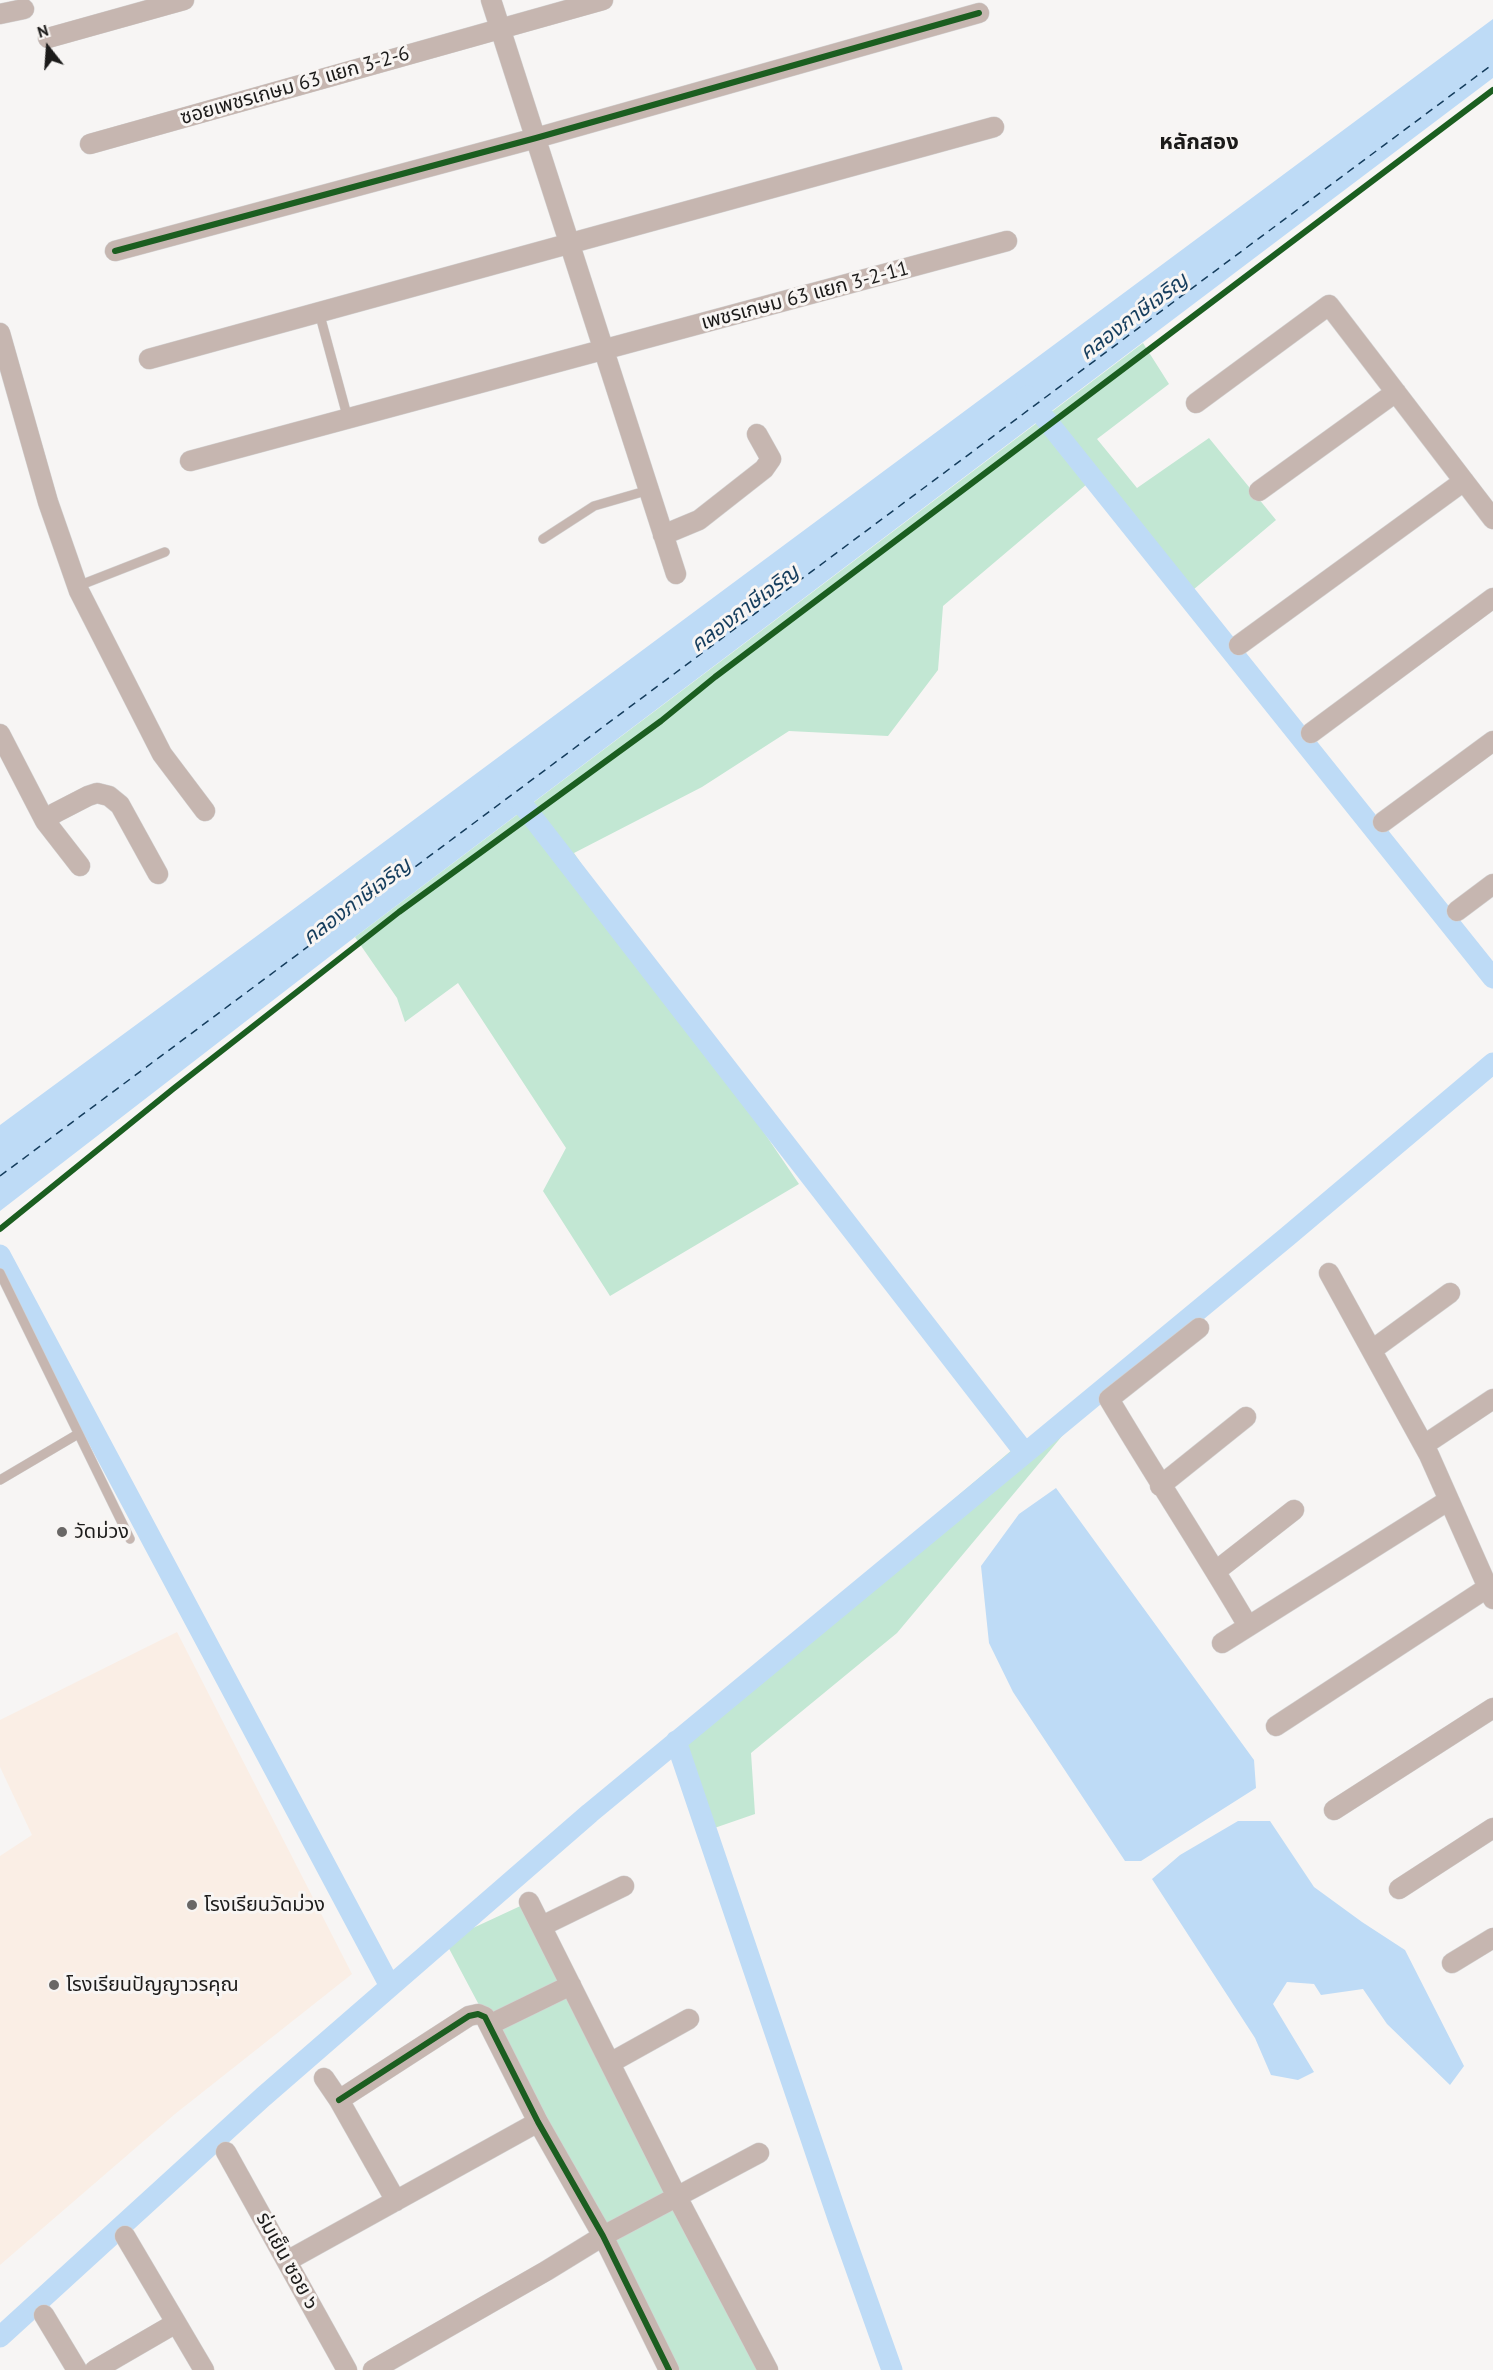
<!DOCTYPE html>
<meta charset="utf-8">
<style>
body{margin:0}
#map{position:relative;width:1493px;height:2370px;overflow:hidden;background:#f7f5f4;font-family:"PT Sans",sans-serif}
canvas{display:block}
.north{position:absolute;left:18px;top:18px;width:60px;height:60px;-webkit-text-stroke:4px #f8f5f3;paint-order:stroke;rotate:343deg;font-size:16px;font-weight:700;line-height:24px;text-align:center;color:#1c1b1a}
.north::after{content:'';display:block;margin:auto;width:21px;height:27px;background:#1c1b1a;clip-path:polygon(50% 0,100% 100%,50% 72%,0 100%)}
</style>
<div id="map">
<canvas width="1493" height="2370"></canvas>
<div class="north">N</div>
</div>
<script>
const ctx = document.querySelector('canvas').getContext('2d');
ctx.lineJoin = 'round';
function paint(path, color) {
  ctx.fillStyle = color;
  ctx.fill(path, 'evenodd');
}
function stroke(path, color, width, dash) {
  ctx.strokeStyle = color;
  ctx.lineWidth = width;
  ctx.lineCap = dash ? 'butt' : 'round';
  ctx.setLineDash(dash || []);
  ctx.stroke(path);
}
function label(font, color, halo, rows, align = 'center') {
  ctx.font = font + ' "PT Sans","Noto Sans Thai",sans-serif';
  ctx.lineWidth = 6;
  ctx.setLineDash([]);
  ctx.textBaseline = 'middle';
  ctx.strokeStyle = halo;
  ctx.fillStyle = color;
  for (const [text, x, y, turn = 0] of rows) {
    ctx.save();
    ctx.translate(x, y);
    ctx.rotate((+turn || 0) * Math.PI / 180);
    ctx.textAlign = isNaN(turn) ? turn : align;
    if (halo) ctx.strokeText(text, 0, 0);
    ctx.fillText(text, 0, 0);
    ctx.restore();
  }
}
const education = new Path2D(`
 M177,1632l175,342 -177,140 -175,151v-409l32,-21 -32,-68v-47z`);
const green = new Path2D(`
 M1143,343l26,41 -72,55 40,49 72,-50 67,82 -83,70 -93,-117 -157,133 -5,64 -50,66 -99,-5 -87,56 -128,66 225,331 -189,112 -67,-105 23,-43 -108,-165 -53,39 -8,-24 -42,-61z
 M1073,1423l-176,210 -146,120 4,61 -55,19 -31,-92 344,-292z
 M529,1902l241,468h-97l-228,-429z`);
const water = new Path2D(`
 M1493,19v59l-1138,859 -355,274v-86l322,-237z
 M1056,1488l198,272 2,28 -115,73h-16l-112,-169 -24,-49 -8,-77 38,-52z
 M1238,1821h32l44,66 48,35 43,28 59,116 -14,19 -63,-61 -24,-35 -42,6 -7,-11 -27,-2 -14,22 41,68 -16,8 -27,-5 -16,-37 -103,-159 28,-24z`);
const canal = new Path2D(`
 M1027,396l466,582
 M509,787l516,666
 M0,1255l390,731
 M676,1741l163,480 53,149
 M0,2337l263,-240 327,-284 698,-577 205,-173`);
const ferry = new Path2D(`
 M0,1176l1493,-1112`);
const lane = new Path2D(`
 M319,312l29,107
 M543,539l51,-33 55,-16
 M78,586l87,-34
 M0,1273l130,266
 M0,1480l78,-46`);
const street = new Path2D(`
 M491,0l185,574
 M0,14l24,-5
 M48,38l136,-38
 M90,144l513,-144
 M115,251l421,-113 443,-125
 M0,333l48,169 31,89 83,163 43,57
 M149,359l845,-232
 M1196,403l133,-98 164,214
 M190,461l817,-220
 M1259,491l137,-99
 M663,535l36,-15 65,-51 7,-10 -14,-25
 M1239,645l225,-164
 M1311,733l182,-135
 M0,734l45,87 10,-8 33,-17 9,-3 12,3 11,9 38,69
 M45,821l35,45
 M1383,822l110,-81
 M1457,911l36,-27
 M1329,1273l100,182 64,144
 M1199,1328l-90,71c45,76 94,150 139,227
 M1372,1350l78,-57
 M1424,1445l69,-46
 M1160,1486l86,-69
 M1216,1571l78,-61
 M1222,1643l227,-143
 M1276,1726l211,-138
 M1334,1810l159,-102
 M1399,1889l94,-61
 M529,1902l147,293 92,175
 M542,1926l82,-40
 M1452,1963l41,-25
 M489,2025l82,-40
 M610,2063l79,-44
 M324,2078l15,22 57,101
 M339,2100l130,-84 9,-2 7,3 53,105 65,114 66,134
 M226,2152l121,218
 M125,2236l79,134
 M287,2261l251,-139
 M44,2315l33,55
 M95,2370l81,-47
 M373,2370l173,-99 57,-35 156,-83`);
const cycleway = new Path2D(`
 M115,251l421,-113 443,-125
 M0,1229l173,-140 226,-177 262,-191 54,-44 778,-587
 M339,2100l130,-84 9,-2 7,3 53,105 65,114 66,134`);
const markers = [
 [62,1532,6,"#696766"],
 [192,1905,6,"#696766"],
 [54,1985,6,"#696766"]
];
const streetNames = [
 ["ซอยเพชรเกษม 63 แยก 3-2-6",295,86,-16],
 ["เพชรเกษม 63 แยก 3-2-11",805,296,-15],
 ["ร่มเย็น ซอย ๖",287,2261,61]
];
const poiNames = [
 ["วัดม่วง",74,1532],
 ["โรงเรียนวัดม่วง",204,1905],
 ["โรงเรียนปัญญาวรคุณ",66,1985]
];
const waterNames = [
 ["คลองภาษีเจริญ",1134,317,-37],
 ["คลองภาษีเจริญ",745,609,-37],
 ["คลองภาษีเจริญ",357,902,-37]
];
const quarterNames = [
 ["หลักสอง",1199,143]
];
paint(education, '#faeee5');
paint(green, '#c2e7d3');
paint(water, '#bedbf6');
stroke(canal, '#bedbf6', 21);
stroke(ferry, '#153d5d', 1.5, [8, 6]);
stroke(lane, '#d3d2d2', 10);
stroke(street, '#d3d2d2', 21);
stroke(lane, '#c6b6b0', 9);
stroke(street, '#c6b6b0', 20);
stroke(cycleway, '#1b5e20', 6);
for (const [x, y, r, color] of markers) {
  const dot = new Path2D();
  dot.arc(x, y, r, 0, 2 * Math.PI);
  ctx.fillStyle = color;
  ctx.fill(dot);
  stroke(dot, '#f8f5f3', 2);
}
label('20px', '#1c1b1a', '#f8f5f3', streetNames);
label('20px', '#1c1b1a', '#f8f5f3', poiNames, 'left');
label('italic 21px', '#153d5d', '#f8f5f3', waterNames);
label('bold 22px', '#1c1b1a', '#f8f5f3', quarterNames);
</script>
